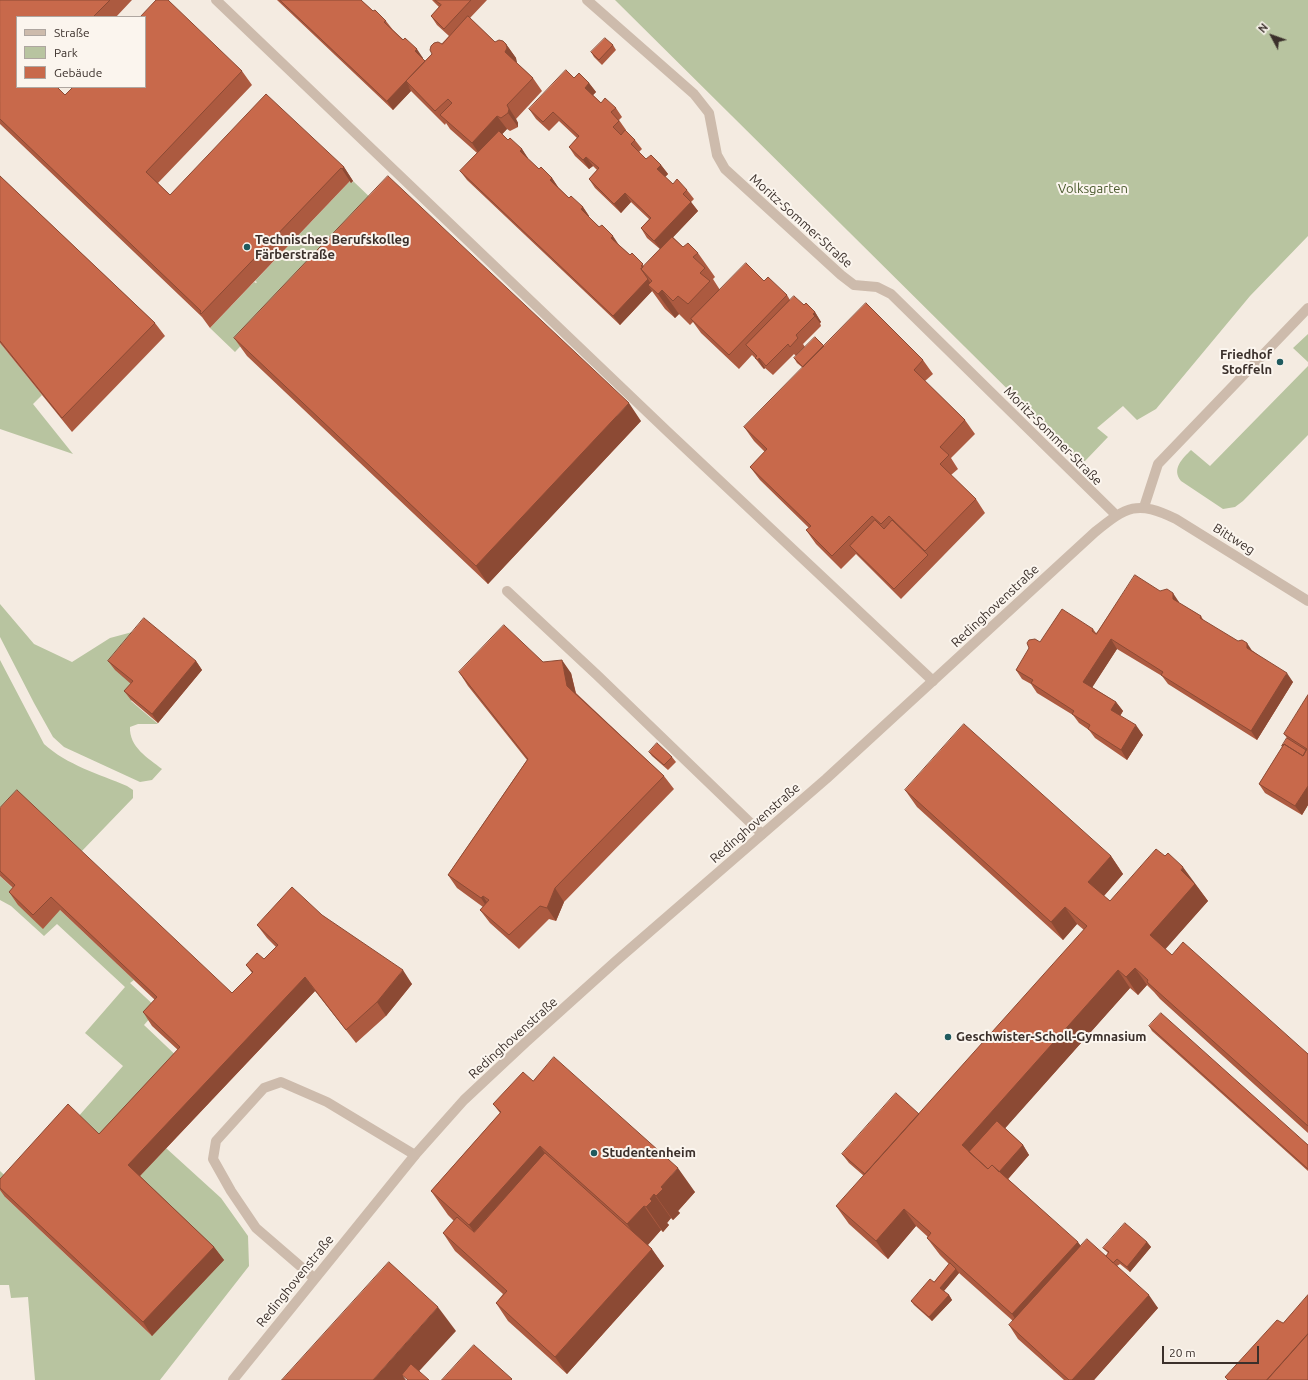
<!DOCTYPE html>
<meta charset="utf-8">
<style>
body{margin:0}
#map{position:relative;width:1308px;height:1380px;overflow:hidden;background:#f4ebe1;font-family:Ubuntu,sans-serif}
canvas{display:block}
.legend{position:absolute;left:16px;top:16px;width:130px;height:72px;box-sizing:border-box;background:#fbf5ee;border:1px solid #aea6a0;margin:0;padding:5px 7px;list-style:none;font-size:12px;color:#3b302b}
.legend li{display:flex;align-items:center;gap:8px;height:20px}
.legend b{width:20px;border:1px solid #aea6a0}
.north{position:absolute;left:1252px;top:16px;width:40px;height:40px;-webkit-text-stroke:3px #fbf5ee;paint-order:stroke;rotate:311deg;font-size:11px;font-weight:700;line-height:16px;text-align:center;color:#3b302b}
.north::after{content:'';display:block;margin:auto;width:14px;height:18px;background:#3b302b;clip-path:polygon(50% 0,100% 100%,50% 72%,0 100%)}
.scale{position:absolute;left:1162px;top:1346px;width:97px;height:18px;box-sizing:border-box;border:2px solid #3b302b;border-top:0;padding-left:5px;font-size:12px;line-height:14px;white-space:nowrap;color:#3b302b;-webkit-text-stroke:3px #fbf5ee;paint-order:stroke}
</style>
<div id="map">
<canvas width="1308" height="1380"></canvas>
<ul class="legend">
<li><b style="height:5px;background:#cdbbac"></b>Straße</li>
<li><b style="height:11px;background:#b8c4a0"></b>Park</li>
<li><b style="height:11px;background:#c8694b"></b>Gebäude</li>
</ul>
<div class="north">N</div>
<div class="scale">20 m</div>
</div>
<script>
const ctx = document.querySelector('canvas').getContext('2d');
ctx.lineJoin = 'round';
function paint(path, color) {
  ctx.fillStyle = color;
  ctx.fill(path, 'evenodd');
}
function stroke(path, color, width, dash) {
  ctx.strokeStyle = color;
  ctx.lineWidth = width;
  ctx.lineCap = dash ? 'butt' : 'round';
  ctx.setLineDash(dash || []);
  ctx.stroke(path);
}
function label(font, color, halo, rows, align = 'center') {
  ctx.font = font + ' Ubuntu,sans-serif';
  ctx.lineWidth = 4;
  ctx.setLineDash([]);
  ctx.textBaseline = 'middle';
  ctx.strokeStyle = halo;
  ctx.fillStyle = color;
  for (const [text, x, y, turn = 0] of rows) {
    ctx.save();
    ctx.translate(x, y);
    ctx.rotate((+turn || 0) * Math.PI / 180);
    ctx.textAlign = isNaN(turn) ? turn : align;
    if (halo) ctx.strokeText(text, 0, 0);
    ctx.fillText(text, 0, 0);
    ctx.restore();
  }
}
const green = new Path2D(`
 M615,0h693v236l-58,60 -94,113 -19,11 -14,-14 -26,22 11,9 -23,24 -4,1z
 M350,181l2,2 1,-2 23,22 -141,149 -25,-24 44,-46 2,1 1,-1 -2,-1z
 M1308,334v28l-15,-14z
 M0,343l42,52 -9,9 40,50 -73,-25z
 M1308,366v69l-65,66 -8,6 -12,2 -42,-28c-10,-12 2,-23 10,-31l19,16z
 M0,604l34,40 38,18 38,-24 41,-11 -12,64 -8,10 27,23h-20l-8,3c-1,20 18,31 32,42l-10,11 -12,2 -76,-35 -11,-10 -19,-34 -34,-66z
 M0,660l44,84c23,21 55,30 83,42l6,4v8l-53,55 -80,-21z
 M0,876l24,23 36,11 74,70 -4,3 28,26 -14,16 40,38 -75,85 -32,-30 46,-52 -38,-33 40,-46 -68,-63 -13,12 -33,-30 -11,-6z
 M166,1148l55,50 27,38 1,30 -89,114h-125l-7,-83 -17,1 -2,-13h-9v-114l15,14 -10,12 147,139 -15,-157z`);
const lane = new Path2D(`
 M216,0l451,431 266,250
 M1144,507l14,-43 150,-156
 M507,591l90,84 165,159
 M314,1278l-58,-50 -25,-37 -18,-32 3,-18 48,-53 17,-6 46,20 88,53`);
const street = new Path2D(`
 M587,0l107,94 15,19 8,42 8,14 116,106 13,10 23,2 14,7 225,221
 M233,1380l182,-225 49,-55 62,-58 90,-81 210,-182 269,-247c32,-26 42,-32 81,-13l132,82`);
const wall = new Path2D(`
 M0,0h132l-16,17h-99v70l48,8 177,-24 10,14 -94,98 12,12 174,-28 9,14 -2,2 -1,-2 -140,147 -8,-11 -202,-193z
 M277,0h85v1l11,10 13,10 7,9 30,28v1l2,2 24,-25 -12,-11 -6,-9 8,-9 -7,-7h55l-17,18 25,24 11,2 10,14v4l17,16 9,13 -26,28 2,4v4l-8,4 -3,-2 -5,5 6,6 14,9 6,10 11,10 13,9 6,9 11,11 14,9 6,9v1l41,38 14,11 16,-17 -13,-11 -6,-10 8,-9 -18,-17 -10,11 -26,-25 -6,-9 8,-9 -4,-4 -4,3 -14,-13 -6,-9 8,-9 -18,-17 -10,10 -13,-12 -7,-10 45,-31 15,5 7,9 -3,3 8,8 15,5 6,9 -3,3 7,10 -1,1 10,9 7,9 -3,3 7,7 15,6 7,9 -3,3 8,7 14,6 7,9 -3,3 7,9 -25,26 10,10 15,6 17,24 -2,2 7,11 44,-9 23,14 3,5 14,5 11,7 6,10 -1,1 1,3 -18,18 2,3 -9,9 -2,-2 -21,21 -8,-7 -1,1 -2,-2 -7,-9 -3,-3 -13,14 -38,-36 -8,-11 -3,3 -11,-11 -4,4 -10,-9 -13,-18 -32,34 -153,-145 -7,-9 17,-18 -27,-24 -4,-6 -1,2 -34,-34 -18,19z
 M613,45l3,5 -14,15 -8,-8 -3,-5z
 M0,176l155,147 10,13 -93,96 -72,-89z
 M234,338l407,83 -153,163 -241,-228z
 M824,346l99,14 10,14 -8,7 40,39 10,14 -24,24 7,11 -7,6 25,24 9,14 -84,86 -45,-45 -15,15 -25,-25 -10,-14 3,-2 -49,-48 -10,-13 15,-15 -11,-11 -10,-14 59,-59 -6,-5 -3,-5z
 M1160,591l19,11v1l22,13 3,5 49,30 40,31 -36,58 -89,-56 -6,-8 -45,-27 -25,38 24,15 7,9 -3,5 23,19 -16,25 -32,-22 -6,-8 -10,-7 -6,-8 -36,-22 -6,-9 -9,-5 -6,-9 24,-28 53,-13 3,4z
 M108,661h88l6,9 -44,53 -27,-23 -7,-9 7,-7 -16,-14z
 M543,662l28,11 5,20 88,83 10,13 -110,113 -8,19 -7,-2 -30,30 -29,-26 -10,-13 3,-3 -26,-19 -9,-13 79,-115 -59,-74 -9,-14z
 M1308,695v110l-6,10 -37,-22 -6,-9 24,-38 4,-8 -3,-4z
 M649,752l23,5 4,5 -8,8 -16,-14z
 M905,790l206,66 12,18 -19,22 6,5 83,-19 2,2 13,17 -43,48 7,6 136,99v79l-148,-134 -6,-7 -7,-7 -9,10 -8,-7 -125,140 18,17 6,10 -21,24 73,67 25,10 2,-3 -5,-5 44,-6 4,5 -21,25 -10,-8 -3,2 41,42 -64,72h-30l-46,-41 -9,-14 4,-4 -54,-48 -15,18 5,4 3,5 -20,21 -18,-16 -3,-4 23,-19 15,-18 -9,-9 -13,-17 1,-1 -12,-11 -28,33 -39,-35 -13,-18 28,-30 -15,-13 -7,-9 77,-40 165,-184 -7,-6 -14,16 -146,-133z
 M0,808l232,185 20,-20 -6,-8 18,-6 12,-12 -9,-9 -10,-13 65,-10 90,69 -26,32 -30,27 -41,-52 -175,185 74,71 10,13 -72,76 -147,-139 -5,-7v-11l99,-45 79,-84 -26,-24 -9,-14 12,-12 -95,-90 -17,19 -25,-24 -9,-13 4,-4 -13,-12z
 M1149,1026l159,119v26l-156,-140z
 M533,1081l162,111 -17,19 2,2 -7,7 -2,-2 -4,5 2,2 -6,7 -2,-2 -13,15 16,21 -97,108 -59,-53 -12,-18 7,-9 -48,-43 -12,-18 11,-12 -6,-6 -17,-24 69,-78 -7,-9z`);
const shadedWall = new Path2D(`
 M506,44l10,14 1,4 -2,4 -10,-14z
 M417,49l6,9 -2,3 -6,-10z
 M425,61l6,9 -25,11 6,9 -4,-4 3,5 -18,19 -6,-9z
 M589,83l7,9 -5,5 -6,-9z
 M507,105l9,14 2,4v4l-10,-14z
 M497,116l10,13 -25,27 -4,-4 -6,-9z
 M522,149l6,9 -2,2 -6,-9z
 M586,157l7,9 -4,3 -6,-9z
 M661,165l7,9 -5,5 -6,-10z
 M344,167l9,14 -2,2 -9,-14z
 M552,178l6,9 -1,2 -7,-9z
 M625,193l6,9 -10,11 -7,-9z
 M691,202l7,9 -37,39 -7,-9z
 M583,207l6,9 -1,2 -7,-9z
 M613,236l6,9 -1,2 -7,-9z
 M648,279l6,10 -6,-4 4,6 -32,34 -7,-9z
 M662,290l17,24 -4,4 -17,-24z
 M815,312l6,10 -1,1 -7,-9z
 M759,358l6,10 -1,1 -6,-9z
 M629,403l12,18 -153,163 -12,-18z
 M1173,593l6,9v6l-6,-9z
 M1111,639l6,10 -27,42 -7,-9z
 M1247,643l6,9 -6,-4z
 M562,660l9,13 6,26 -10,-13z
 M196,661l6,9 -44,53 -6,-9z
 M1287,673l6,9 -36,58 -6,-9z
 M1116,702l7,9 -5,8 -7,-9z
 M1136,725l7,10 -16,25 -6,-10z
 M1308,786v19l-6,10 -7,-9z
 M1111,856l12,18 -22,25 -13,-17z
 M1183,867l25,34 -46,52 -12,-18 31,-65z
 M555,888l9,14 -8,19 -9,-13z
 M483,896l9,14 -2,2 -9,-14z
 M1065,907l12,17 -14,16 -12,-18z
 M1135,968l12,17 -9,10 -12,-18z
 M403,970l9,14 -26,32 -9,-14z
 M1118,970l12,18 -154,173 -14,-16z
 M305,977l10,14 -178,188 -9,-14z
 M1023,1145l6,10 -28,32 -7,-9z
 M540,1146l17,24 -71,79 -17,-24z
 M678,1168l17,24 -17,19 2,2 -7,7 -17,-24 5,-9z
 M654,1194l17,24 -4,5 2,2 -6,7 -17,-25 4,-8z
 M644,1206l17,24 -17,19 -17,-25z
 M904,1209l12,17 -28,33 -12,-18z
 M1078,1242l12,17 -66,73 -12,-18z
 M1147,1242l4,5 -21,25 -3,-5z
 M214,1247l10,13 -72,76 -9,-14z
 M652,1249l12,17 -97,108 -12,-17z
 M956,1269l3,4 -16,19 -3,-4z
 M949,1295l3,5 -20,21 -3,-4z
 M1149,1295l9,13 -64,72h-22z
 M438,1307l18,24 -45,49 -9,-5 4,5h-33z`);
const building = new Path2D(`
 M0,0h110l-17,17h-76v70h40l8,8 8,-8h72v-70h-5l16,-17h12l74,71 -96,101 24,23 96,-101 78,73 -2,2 -1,-1 -140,146 -1,-1 1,-2 -201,-192z
 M280,0h81l12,11 2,-1 11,11 -2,1 19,18 2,-2 12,11 -2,2 10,10 -38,40z
 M435,0h36l-27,29 -13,-13 10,-11z
 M468,16l27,26 4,-2 4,1 3,3 1,4 -2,4 28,26 -26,27 2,4 -1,4 -7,5 -4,-2 -25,27 -32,-28 12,-12 -4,-4 -13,12 -29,-30 26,-27 -2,-4 1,-4 3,-3 4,-1 4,2z
 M605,38l8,7 -14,15 -8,-8z
 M566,70l8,8 5,-5 10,10 -4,5 16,15 4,-5 11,10 -5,4 8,9 -6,6 8,8 4,-5 10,10 -4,4 15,15 5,-4 10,10 -4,4 16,15 4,-5 10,11 -4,4 8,8 -37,39 -13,-13 10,-10 -26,-25 -11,11 -25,-25 10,-11 -13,-11 -3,3 -14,-13 10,-11 -26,-24 -10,10 -14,-13z
 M499,131l9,9 2,-2 12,11 -2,2 19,18 2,-2 11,11 -2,2 19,18 2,-2 12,11 -2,2 18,18 3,-2 11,11 -2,2 19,17 2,-2 11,11 -2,2 2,1 -2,2 7,10 -35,37 -153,-145z
 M0,176l155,147 -93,95 -62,-77z
 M388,176l241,227 -153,163 -242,-228z
 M672,237l11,10 5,-4 10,10 -5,4 12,11 -5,5 10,8 -22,23 -10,-8 -5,5 -11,-11 -4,4 -10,-9 4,-4 -11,-12z
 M746,263l18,18 4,-4 19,18 -58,60 -38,-36z
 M794,296l10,9 2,-2 9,9 -2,2 2,2 -19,19 2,3 -8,9 -2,-3 -22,22 -7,-8 -1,2 -3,-2 2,-2 -11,-11z
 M866,303l57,57 -9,10 51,50 -25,27 9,8 -9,9 36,35 -51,52 -36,-35 -8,8 -9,-8 -40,40 -26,-26 5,-4 -61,-59 17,-18 -23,-22z
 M815,337l9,9 -21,21 -9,-9z
 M875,520l9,9 8,-9 36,35 -34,34 -44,-43z
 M1135,575l25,16 7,-2 6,4v6l28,17 -1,2 38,23 4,-1 5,3v5l40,25 -36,58 -90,-56 2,-3 -52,-33 -28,43 33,20 -5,8 25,15 -15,25 -33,-21 2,-4 -18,-11 2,-3 -43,-28 2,-3 -17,-10 13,-22 -2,-5 2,-3 6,-1 5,3 22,-33 31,20 -1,2 4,3z
 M144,618l52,43 -44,53 -28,-23 9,-10 -25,-20z
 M504,625l39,37 19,-2 5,26 97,90 -109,112 -8,20 -7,-2 -31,29 -29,-25 9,-10 -6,-4 -2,2 -33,-23 80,-116 -69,-87z
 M1308,695v91l-13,20 -36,-22 25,-40 19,12 4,-7 -23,-15z
 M964,724l147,132 -23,26 22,19 46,-52 9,7 3,-3 15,14 -2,3 14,14 -45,51 22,20 11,-13 125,112v72l-161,-144 1,-2 -13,-12 -9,9 -8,-7 -156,175 26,24 4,-4 86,77 -66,72 -85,-76 4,-5 -27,-24 -28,32 -40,-35 251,-280 -22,-19 -14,15 -146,-132z
 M1287,738l19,12 -3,6 -19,-12 -1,2h-1z
 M657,743l15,14 -8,8 -15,-13z
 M17,790l215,203 21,-21 -7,-7 11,-12 7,6 14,-14 -21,-20 35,-38 30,28 81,55 -26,32 -31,28 -41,-53 -177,188 86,82 -71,75 -143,-134v-9l68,-75 31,30 81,-87 -37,-35 14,-15 -106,-100 -18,18 -24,-23 6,-7 -15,-14v-63z
 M1161,1013l147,132v24l-159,-143z
 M554,1057l124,111 -17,19 2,2 -7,7 -2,-2 -4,5 2,2 -6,6 -2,-1 -17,18 -87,-78 -71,79 -38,-34 70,-79 -8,-8 30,-32 10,9z
 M896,1093l23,21 -54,60 -23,-20z
 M997,1121l26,24 -24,27 -7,-7 -4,4 -19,-17z
 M545,1153l107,96 -97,108 -59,-54 11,-12 -64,-58 14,-16 17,15z
 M1125,1223l22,19 -20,25 -10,-8 -4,4 -7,-7 3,-4 -6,-4z
 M1087,1239l62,56 -77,85h-3l-60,-55z
 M389,1262l49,45 -65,73h-91z
 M950,1263l6,6 -16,19 9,7 -20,22 -18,-16 19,-22 4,3z
 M1308,1295v39l-41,46h-39l-3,-3 52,-57 6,3z
 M1308,1334v46h-41z
 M474,1345l38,34 -1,1h-69z
 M411,1364l18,16h-21l-6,-5z`);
const markers = [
 [247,247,4,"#1f5a5e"],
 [1280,362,4,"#1f5a5e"],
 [948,1037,4,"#1f5a5e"],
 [594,1153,4,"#1f5a5e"]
];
const parkNames = [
 ["Volksgarten",1093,189]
];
const streetNames = [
 ["Moritz-Sommer-Straße",801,221,42],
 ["Moritz-Sommer-Straße",1053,436,45],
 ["Bittweg",1234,539,32],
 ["Redinghovenstraße",995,606,-43],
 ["Redinghovenstraße",755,823,-41],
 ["Redinghovenstraße",513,1038,-42],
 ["Redinghovenstraße",295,1281,-51]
];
const poiNames = [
 ["Technisches Berufskolleg",255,240],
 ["Färberstraße",255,255],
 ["Friedhof",1272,355,"right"],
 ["Stoffeln",1272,370,"right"],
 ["Geschwister-Scholl-Gymnasium",956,1037],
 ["Studentenheim",602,1153]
];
paint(green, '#b8c4a0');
stroke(lane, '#cdbbac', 10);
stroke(street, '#cdbbac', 10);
paint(wall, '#ac5a40');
paint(shadedWall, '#8c4a34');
paint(building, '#c8694b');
stroke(building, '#8c4a34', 1);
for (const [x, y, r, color] of markers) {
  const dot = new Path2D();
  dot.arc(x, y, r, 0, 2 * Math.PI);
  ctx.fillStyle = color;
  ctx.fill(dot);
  stroke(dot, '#fbf5ee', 1.5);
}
label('13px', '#4a5a2e', '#fbf5ee', parkNames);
label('13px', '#3b302b', '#fbf5ee', streetNames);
label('bold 13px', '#3b302b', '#fbf5ee', poiNames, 'left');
</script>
